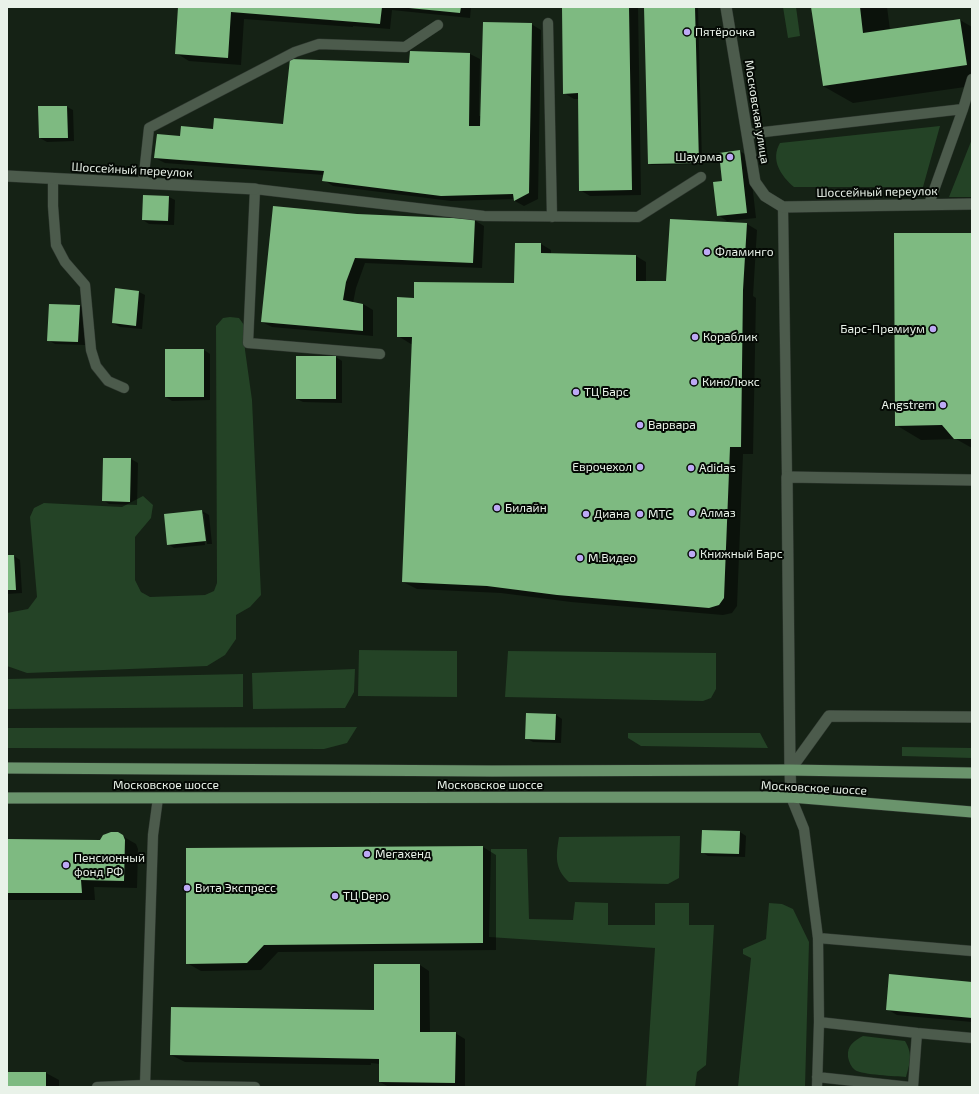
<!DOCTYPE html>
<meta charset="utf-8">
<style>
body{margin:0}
#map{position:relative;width:979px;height:1094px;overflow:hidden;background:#152215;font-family:"Exo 2",sans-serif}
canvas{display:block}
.frame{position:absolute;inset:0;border:8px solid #e9f2e9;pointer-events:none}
</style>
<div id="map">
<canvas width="979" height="1094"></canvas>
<div class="frame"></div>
</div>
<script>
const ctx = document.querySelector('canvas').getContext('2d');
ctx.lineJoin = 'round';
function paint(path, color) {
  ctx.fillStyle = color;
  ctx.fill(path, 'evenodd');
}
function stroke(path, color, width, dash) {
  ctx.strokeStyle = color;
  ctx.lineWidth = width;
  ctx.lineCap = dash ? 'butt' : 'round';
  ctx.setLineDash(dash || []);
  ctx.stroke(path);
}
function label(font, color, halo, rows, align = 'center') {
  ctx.font = font + ' "Exo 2",sans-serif';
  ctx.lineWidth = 4;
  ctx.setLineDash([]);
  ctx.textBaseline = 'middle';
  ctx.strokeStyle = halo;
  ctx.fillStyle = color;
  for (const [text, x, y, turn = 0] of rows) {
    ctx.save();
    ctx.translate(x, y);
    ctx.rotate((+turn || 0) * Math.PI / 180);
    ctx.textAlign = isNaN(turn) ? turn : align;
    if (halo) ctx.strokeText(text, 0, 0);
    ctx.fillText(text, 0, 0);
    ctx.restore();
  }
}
const green = new Path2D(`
 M783,7h13l4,29 -12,2z
 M940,126l-17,61h-129c-13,-11 -24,-27 -14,-44z
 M972,139v58h-23z
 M230,317l9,1 5,7 1,25 7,50 9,195 -11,12 -14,8v24l-11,16 -18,11 -180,7 -20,-7v-53l21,-4 9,-12 -7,-80 4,-9 10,-5 78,4 21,-11 10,9 -2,13 -16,19v43l6,12 9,5 55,-2 9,-4 3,-8 -1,-257 7,-8z
 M359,650l98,1v46l-99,-1z
 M508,651l208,2v36l-5,9 -8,3 -198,-4z
 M355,669l-1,23 -9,16 -92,1 -1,-36z
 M243,674v33l-236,2v-30z
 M357,727l-10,16 -23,6 -317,-1v-20z
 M628,733h132l8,15 -127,-2 -13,-8z
 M902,747l70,1v10l-70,-2z
 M680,836l-1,42 -11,6 -99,-2c-15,-13 -13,-27 -10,-45z
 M491,849h36l2,70 44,1 2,-18 33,1v22h47v-22h34v22h25l-8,140 -9,7 -2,15h-49l9,-139 -166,-11z
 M769,903l13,1 11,5 16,33 -4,145h-67l13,-129 -8,-4v-5l23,-10z
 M863,1036l42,5c8,13 5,22 1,36 -11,-1 -43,-2 -51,-7 -4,-3 -6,-8 -7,-13 -1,-12 6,-16 15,-21z`);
const shadow = new Path2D(`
 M179,7h292l-1,11 -78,-8 -2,19 -37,-3v1l-109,-8 -3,46 -52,-4 -13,-8z
 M563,7h75l3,188 -51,1 -10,-6 -1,-91h-5l-10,-6z
 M679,7h17l2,1 4,156 -50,1 -3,-1z
 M812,7h75l3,23 70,-10 12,7v59l-119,17 -30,-17z
 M531,24l10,6 -3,169 -14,7 -9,-5 -1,-2 -63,2 -118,-15 -9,-6v-5l-159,-12 -10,-5 26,-20 32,-8 71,-5 126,-61 1,-12 59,2 10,5 -1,57h2z
 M67,107l6,3 1,31 -27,1 -7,-4z
 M740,151l9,6 7,61 -29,3 -9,-6 5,-33z
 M169,197l6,3 -1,25 -25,-1 -6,-4z
 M357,215l117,5 10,6 -2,42 -117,-5 -9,25 -3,15 10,1 10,6v26l-101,-9 -10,-5z
 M747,224l10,6 -4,66 3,2 -3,156h-10l-6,152 -5,7 -9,2 -152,-13 -70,-9 -84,-4 -14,-7 10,-238h-2l-13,-8 17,-37 103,-15 -3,-40h26l10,6v5l85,1 10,6v20h20z
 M972,234v214l-16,-9 -35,1 -25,-15z
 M139,292l6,3 -3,34 -22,-2 -7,-4z
 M50,305l30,1 7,4 -2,35 -30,-1 -7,-4z
 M204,350l6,4v46l-38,1 -6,-4z
 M336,357l6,4v42l-39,-1 -6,-3z
 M104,459h27l7,4 -1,42 -28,-1 -6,-4z
 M202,511l7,4 3,29h-5l-3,-30h-2l3,31 -31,3 -6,-4 -3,-29z
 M7,556h7l6,4 2,33 -15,1z
 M556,715l6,4 -1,24 -28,-1 -7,-4z
 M740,832l6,4 -1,21 -37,-1 -6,-4z
 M117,833l19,11 2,5 -1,39 -43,-1 1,13h-88v-60l93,1z
 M483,847l13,8v95l-218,2 -17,18 -60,1 -14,-8z
 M420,965l9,6 1,62h25l10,6v48h-76l-9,-5v-18l-9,-1v2l-186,-3 -14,-7 204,-44z
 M972,983v39l-75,-7 -10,-6z
 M7,1073h39l13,7v7h-52z`);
const building = new Path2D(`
 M178,7h204l-2,17 -149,-12 -3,46 -53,-4z
 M409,7h52l-1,6 -51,-5z
 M562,7h67l3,183 -53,1 -1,-98 -15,1z
 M644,7h51l4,156 -51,1z
 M811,7h49l3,26 97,-14 7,46 -144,21z
 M483,22l49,1 -3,170 -15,8 -1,-7 -72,2 -119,-15 2,-10 -170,-13 3,-24 23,2 1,-10 32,3 1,-11 69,6 7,-65 119,4 1,-12 60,2 -1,73h11z
 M38,106h29l1,32h-29z
 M740,150l7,63 -30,3 -4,-34 9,-1 -3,-28z
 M143,195l26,1 -1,25 -26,-1z
 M273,206l84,8 118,5 -2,44 -118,-5 -9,24 -3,18 20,4v27l-102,-9z
 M670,219l77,4 -4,67 -2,157h-11l-6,151 -5,7 -10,3 -152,-13 -70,-9 -85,-4 10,-245h-15v-40l17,1v-16l100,1 1,-40h26v10l95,2v26h30z
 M894,233h78v206h-18l-12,-14 -47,1z
 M115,288l24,3 -3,35 -24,-3z
 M49,304l31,1 -2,37 -31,-1z
 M165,349h39v48h-39z
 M296,356h40v43h-40z
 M103,458h28l-1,44 -28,-1z
 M202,510l4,31 -39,4 -3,-31z
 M7,555h7l2,35h-9z
 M526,713l30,1 -1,26 -30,-1z
 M702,830l38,1 -1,23 -38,-1z
 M111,832h7l5,3 2,5 -1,41 -43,-1 1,13h-75v-54l93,1 3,-5z
 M483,846v97l-219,2 -17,18 -61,1v-116z
 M374,964h46v68h36l-1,51 -76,-1v-23l-209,-4 1,-48 203,3z
 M889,974l83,8v36l-86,-8z
 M7,1072h39v15h-39z`);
const service = new Path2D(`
 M548,23l4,194
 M747,134l216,-25
 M53,179v27l3,39 9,17 20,23 6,65 5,16 12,15 16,7
 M143,183l6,-55 146,-76 24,-8 86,3 33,-22
 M929,204l34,-95 9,-30
 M783,207l4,270
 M380,354l-132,-11 7,-154 229,27 154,1 63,-40
 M791,797l13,32 14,109 1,84 -2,65
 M818,938l154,13
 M819,1022l98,11
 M817,1077l93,10
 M145,1085l110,2
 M97,1087l48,-2 8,-250 5,-37
 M913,1087l4,-54 55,5`);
const minor = new Path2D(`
 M726,7l29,175 10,14 18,11 189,-3
 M7,176l248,13
 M790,770l-3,-293 185,3
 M790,770l39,-54 143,1`);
const secondary = new Path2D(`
 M790,770l1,27`);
const primary = new Path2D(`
 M7,768l485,3 298,-1 182,3
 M7,798l784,-1 181,15`);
const markers = [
 [687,32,4,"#bda9f5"],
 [730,157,4,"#bda9f5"],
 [707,252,4,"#bda9f5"],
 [933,329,4,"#bda9f5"],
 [695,337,4,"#bda9f5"],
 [694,382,4,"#bda9f5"],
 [576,392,4,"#bda9f5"],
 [943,405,4,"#bda9f5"],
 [640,425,4,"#bda9f5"],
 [640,467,4,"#bda9f5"],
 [691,468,4,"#bda9f5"],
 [497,508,4,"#bda9f5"],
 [692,513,4,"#bda9f5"],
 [586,514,4,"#bda9f5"],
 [640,514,4,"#bda9f5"],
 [692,554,4,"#bda9f5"],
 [580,558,4,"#bda9f5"],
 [367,854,4,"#bda9f5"],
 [66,865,4,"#bda9f5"],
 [187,888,4,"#bda9f5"],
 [335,896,4,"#bda9f5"]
];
const poiNames = [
 ["Пятёрочка",695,32],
 ["Шаурма",722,157,"right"],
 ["Фламинго",715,252],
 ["Барс-Премиум",925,329,"right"],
 ["Кораблик",703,337],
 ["КиноЛюкс",702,382],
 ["ТЦ Барс",584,392],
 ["Angstrem",935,405,"right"],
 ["Варвара",648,425],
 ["Еврочехол",632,467,"right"],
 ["Adidas",699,468],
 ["Билайн",505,508],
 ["Алмаз",700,513],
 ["Диана",594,514],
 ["МТС",648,514],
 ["Книжный Барс",700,554],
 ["М.Видео",588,558],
 ["Мегахенд",375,854],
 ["Пенсионный",74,858],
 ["фонд РФ",74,872],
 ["Вита Экспресс",195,888],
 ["ТЦ Depo",343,896]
];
const streetNames = [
 ["Московская улица",757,112,81],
 ["Шоссейный переулок",132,170,3],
 ["Шоссейный переулок",877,192,-1],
 ["Московское шоссе",166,785],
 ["Московское шоссе",490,785],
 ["Московское шоссе",814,788,3]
];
paint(green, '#244326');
paint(shadow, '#0007');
paint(building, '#7eba81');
stroke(service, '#303931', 11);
stroke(minor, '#303931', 12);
stroke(secondary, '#303931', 12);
stroke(primary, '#303931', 12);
stroke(service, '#4c5b4c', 10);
stroke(minor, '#4c5b4c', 11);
stroke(secondary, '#4c5b4c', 11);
stroke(primary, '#6a946c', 11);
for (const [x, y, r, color] of markers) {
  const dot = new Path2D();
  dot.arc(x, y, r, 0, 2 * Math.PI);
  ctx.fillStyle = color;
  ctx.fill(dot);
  stroke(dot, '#050a05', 1.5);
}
label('12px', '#e9f2e9', '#050a05', poiNames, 'left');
label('12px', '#e9f2e9', '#050a05', streetNames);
</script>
